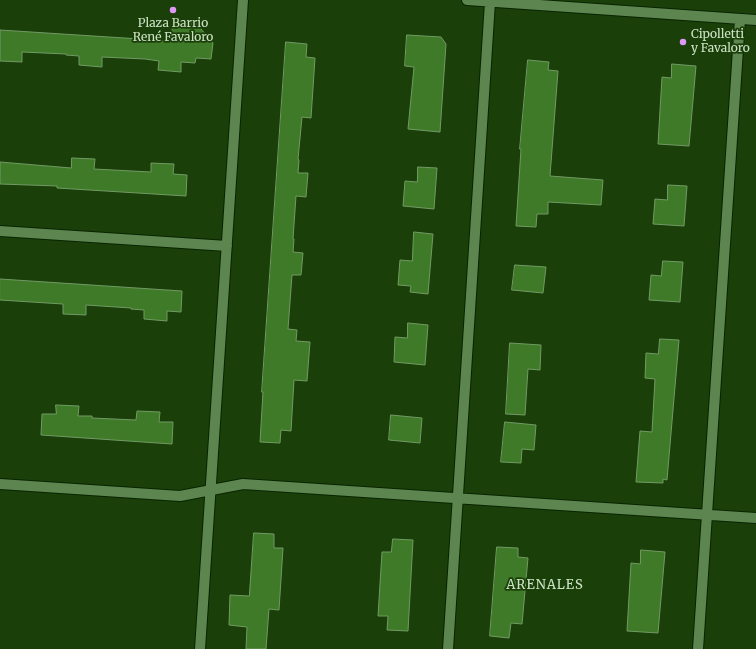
<!DOCTYPE html>
<meta charset="utf-8">
<style>
body{margin:0}
canvas{display:block;background:#1a3f09}
</style>
<canvas width="756" height="649"></canvas>
<script>
const ctx = document.querySelector('canvas').getContext('2d');
ctx.lineJoin = 'round';
function paint(path, color) {
  ctx.fillStyle = color;
  ctx.fill(path, 'evenodd');
}
function stroke(path, color, width, dash) {
  ctx.strokeStyle = color;
  ctx.lineWidth = width;
  ctx.lineCap = dash ? 'butt' : 'round';
  ctx.setLineDash(dash || []);
  ctx.stroke(path);
}
function label(font, color, halo, rows, align = 'center') {
  ctx.font = font + ' Merriweather,serif';
  ctx.lineWidth = 3.5;
  ctx.setLineDash([]);
  ctx.textBaseline = 'middle';
  ctx.strokeStyle = halo;
  ctx.fillStyle = color;
  for (const [text, x, y, turn = 0] of rows) {
    ctx.save();
    ctx.translate(x, y);
    ctx.rotate((+turn || 0) * Math.PI / 180);
    ctx.textAlign = isNaN(turn) ? turn : align;
    if (halo) ctx.strokeText(text, 0, 0);
    ctx.fillText(text, 0, 0);
    ctx.restore();
  }
}
const building = new Path2D(`
 M173,21l22,1 18,21 -2,16 -15,-1 -1,5 -14,-1v10l-23,-2 1,-9 -14,-2 -43,-2v10l-23,-2v-9l-13,-1v-1l-44,-2v10l-22,-1v-31l171,11z
 M407,35l34,2 5,7 -6,88 -32,-3 6,-62 -9,-1z
 M286,42l21,2 -1,13 9,1 -4,60 -9,-1 -4,42 1,1 -1,13h10l-2,24 -10,-1 -3,43h1l-1,13 10,1 -2,22h-9l-4,54 9,1 -1,11 14,1 -3,39 -13,-1 -3,51 -10,-1 -1,13 -20,-1 3,-50h-1z
 M528,60l21,2 -1,8 10,1 -8,105 53,4 -2,25 -53,-3v12h-11l-1,13 -20,-1 5,-77h-1z
 M672,64l24,2 -7,80 -31,-2 4,-67 9,1z
 M72,158l23,1 -1,10 57,3v-9l23,1 -1,10 14,1 -1,21 -129,-8v-2l-57,-2v-22l71,6z
 M418,167l19,1 -3,41 -31,-3 2,-25 12,1z
 M668,185l19,1 -3,40 -31,-2 2,-25 12,1z
 M414,232l19,2 -5,60 -18,-2 1,-6 -13,-1 2,-25 12,1z
 M663,261l20,1 -3,40 -31,-2 2,-25 10,1z
 M515,265l31,2 -3,26 -31,-3z
 M0,279l182,12 -1,21 -14,-1v10l-23,-2v-9l-13,-1v-1l-45,-3v10l-23,-1v-10l-63,-4z
 M408,323l20,2 -3,40 -31,-3 1,-25 12,1z
 M660,339l19,1 -12,140 -4,-1v4l-27,-1 4,-51 12,1 3,-53 -10,-1 1,-25 12,1z
 M510,343l31,2 -1,25 -12,-1 -3,46 -19,-1z
 M56,405l23,1 -1,10h14v2l44,2 1,-9 23,1 -1,10h14l-1,22 -131,-9 1,-21h14z
 M391,415l31,3 -2,25 -31,-3z
 M505,422l31,3 -2,25 -12,-1 -1,14 -20,-1z
 M254,533l20,1v14h9l-4,62 -10,-1 -3,40h-20l1,-22 -18,-2 1,-30 19,1z
 M393,539l20,1 -5,91 -21,-1 1,-14h-10l4,-64h9z
 M497,547l21,1v9l10,1 -6,66 -11,-1 -2,15 -19,-2z
 M641,550l24,2 -7,81 -31,-2 4,-68 9,1z`);
const minor = new Path2D(`
 M467,0l289,20
 M0,231l227,15
 M0,484l180,12 63,-12 513,34
 M200,649l43,-649
 M448,649l42,-647
 M698,649l42,-630`);
const markers = [
 [173,10,4,"#dd99f3"],
 [683,42,4,"#dd99f3"]
];
const poiNames = [
 ["Plaza Barrio",173,24],
 ["René Favaloro",173,38],
 ["Cipolletti",691,35,"left"],
 ["y Favaloro",691,49,"left"]
];
const neighbourhoodNames = [
 ["ARENALES",545,585]
];
paint(building, '#3f7a28');
stroke(building, '#719a64', 1);
stroke(minor, '#082400', 12);
stroke(minor, '#5d854f', 10);
for (const [x, y, r, color] of markers) {
  const dot = new Path2D();
  dot.arc(x, y, r, 0, 2 * Math.PI);
  ctx.fillStyle = color;
  ctx.fill(dot);
  stroke(dot, '#1a3f09', 1.5);
}
label('12px', '#cce2c5', '#1a3f09', poiNames);
ctx.letterSpacing = '1px';
label('13px', '#cce2c5', '#1a3f09', neighbourhoodNames);
ctx.letterSpacing = '0px';
</script>
